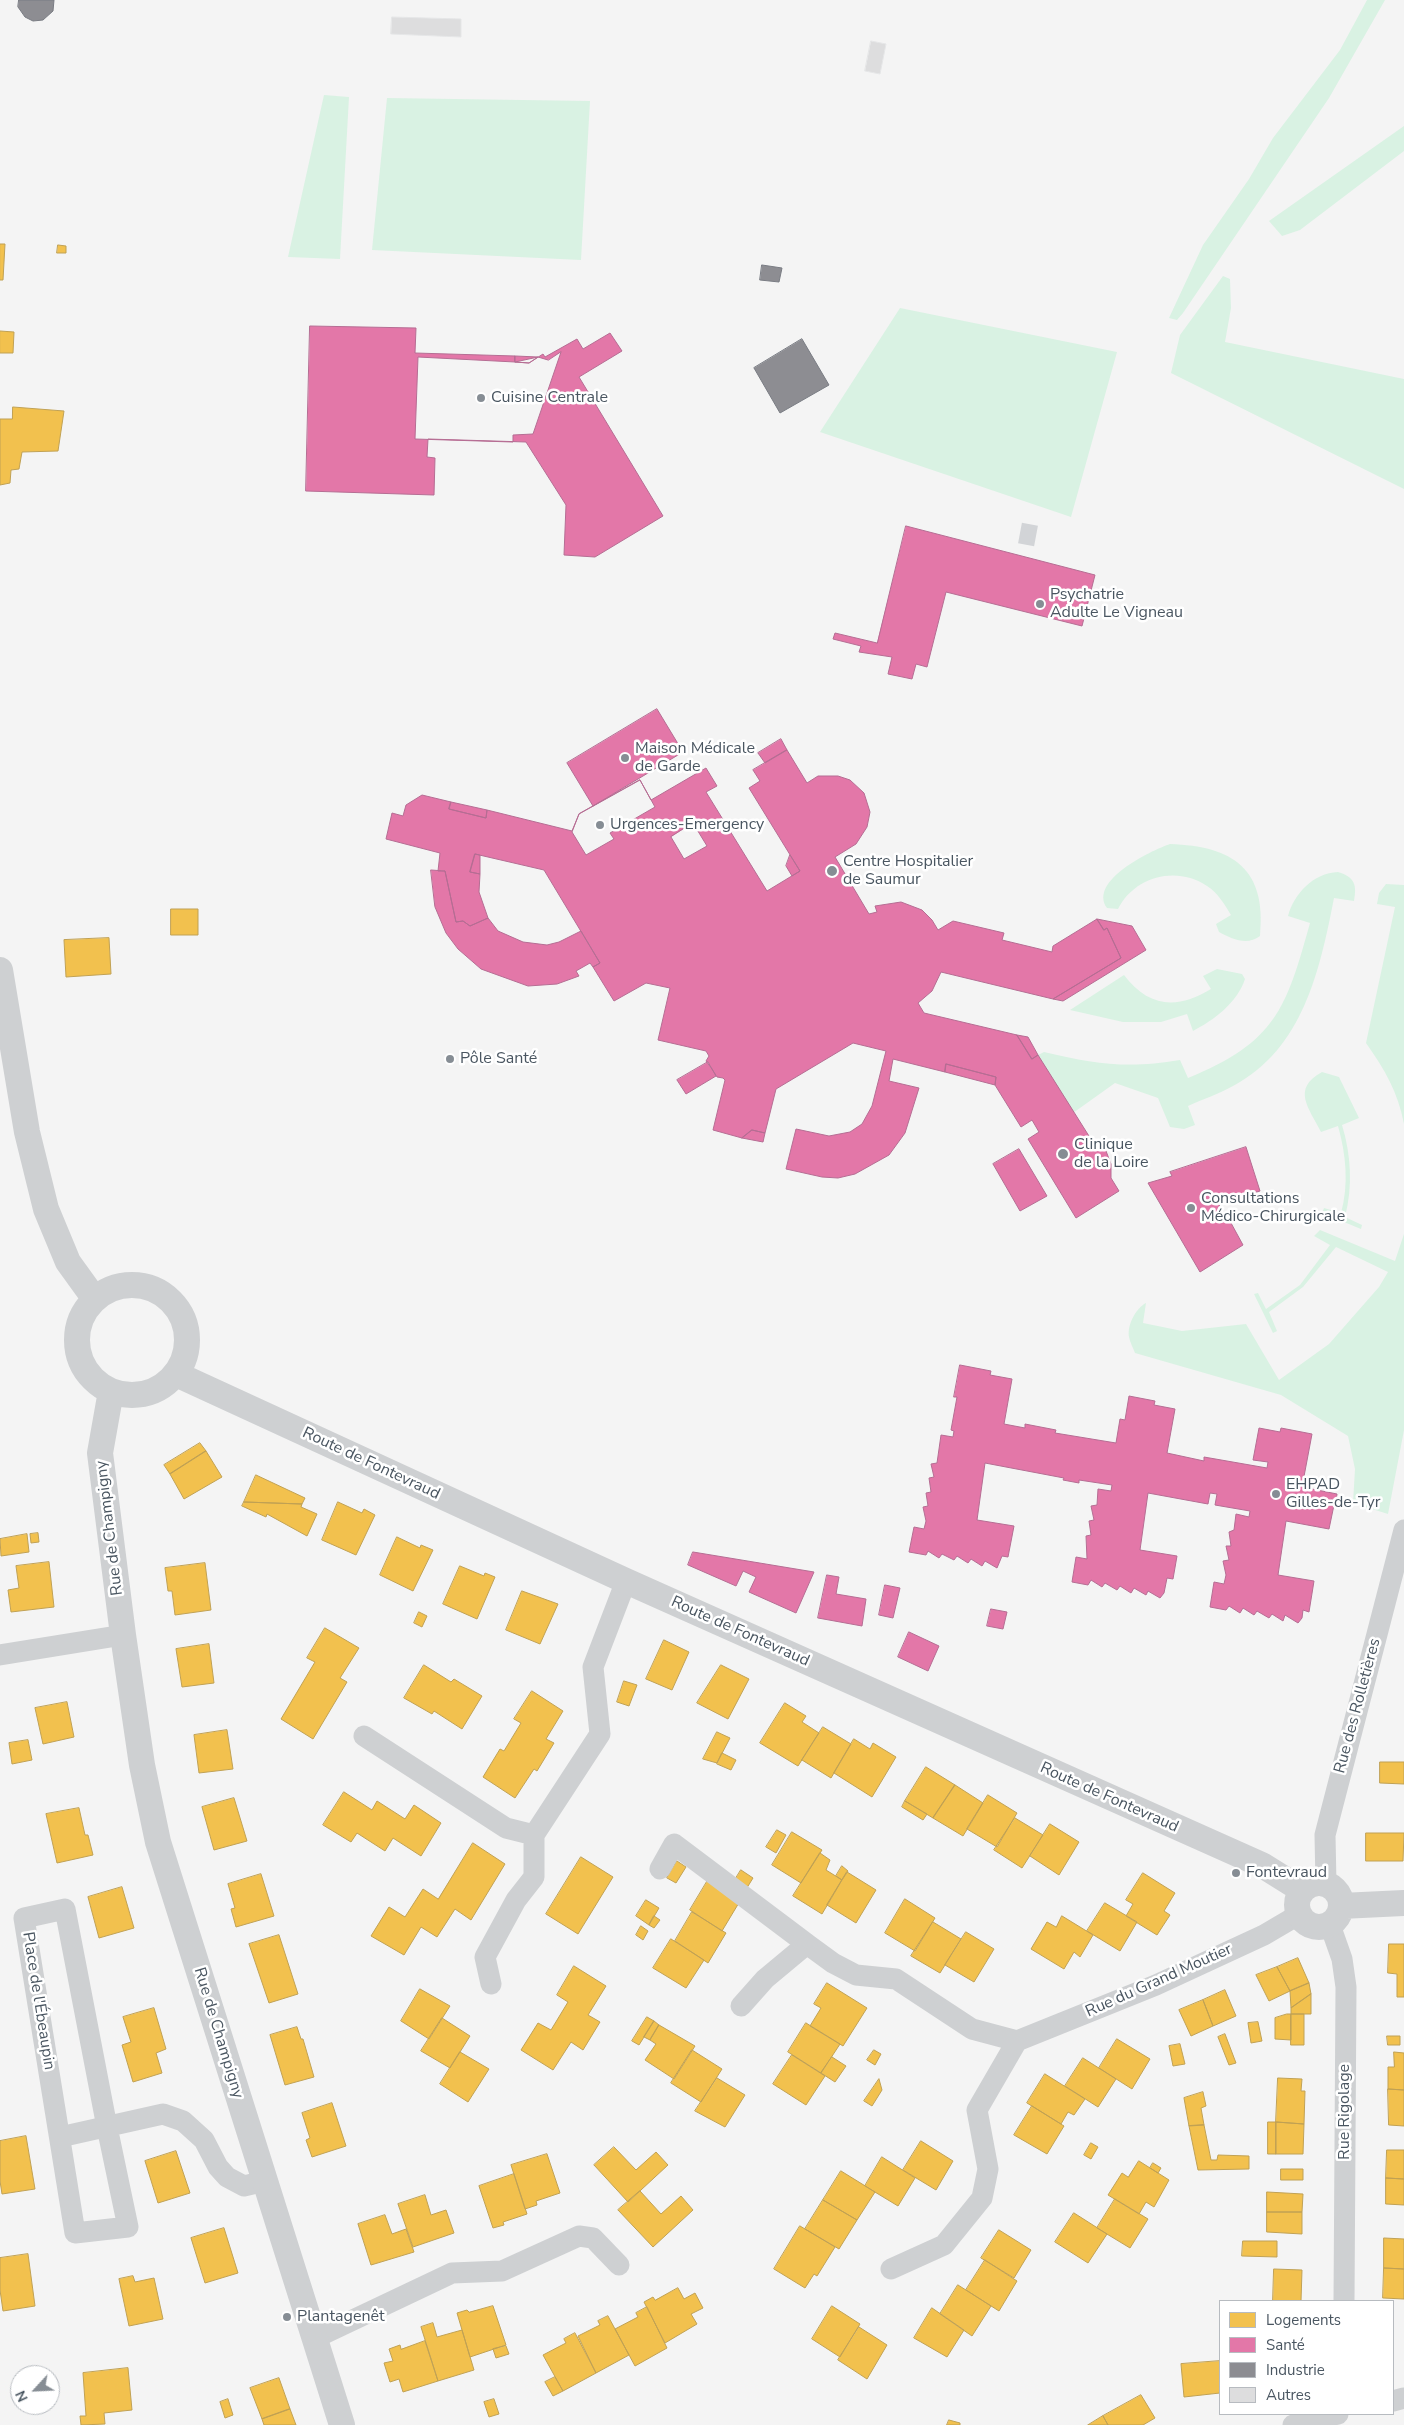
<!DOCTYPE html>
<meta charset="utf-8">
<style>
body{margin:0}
#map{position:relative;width:1404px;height:2425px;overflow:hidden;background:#f4f4f4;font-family:"Nunito Sans",sans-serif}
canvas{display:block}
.legend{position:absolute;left:1219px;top:2300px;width:175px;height:115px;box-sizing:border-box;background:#fff;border:1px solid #b7bbc0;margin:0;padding:6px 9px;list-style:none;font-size:15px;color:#4a5661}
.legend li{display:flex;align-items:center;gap:10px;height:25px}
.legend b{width:25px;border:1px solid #b7bbc0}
.north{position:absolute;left:10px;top:2365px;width:50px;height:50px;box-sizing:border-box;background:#fff;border:1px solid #b7bbc0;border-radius:50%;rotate:245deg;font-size:14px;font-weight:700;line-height:20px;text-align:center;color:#4a5661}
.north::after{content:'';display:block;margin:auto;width:18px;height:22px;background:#868d94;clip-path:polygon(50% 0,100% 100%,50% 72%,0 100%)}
</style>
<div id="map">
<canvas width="1404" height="2425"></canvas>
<ul class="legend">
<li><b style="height:14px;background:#f2c14e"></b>Logements</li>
<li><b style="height:14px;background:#e377a8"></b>Santé</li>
<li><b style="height:14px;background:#8d8d92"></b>Industrie</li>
<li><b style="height:14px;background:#ddddde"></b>Autres</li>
</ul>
<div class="north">N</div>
</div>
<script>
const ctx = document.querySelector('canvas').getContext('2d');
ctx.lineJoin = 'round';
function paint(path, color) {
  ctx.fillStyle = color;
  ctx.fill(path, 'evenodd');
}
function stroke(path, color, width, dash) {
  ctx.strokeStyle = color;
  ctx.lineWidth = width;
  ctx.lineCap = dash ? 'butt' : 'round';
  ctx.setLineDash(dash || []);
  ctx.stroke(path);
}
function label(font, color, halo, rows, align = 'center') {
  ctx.font = font + ' "Nunito Sans",sans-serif';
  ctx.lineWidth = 5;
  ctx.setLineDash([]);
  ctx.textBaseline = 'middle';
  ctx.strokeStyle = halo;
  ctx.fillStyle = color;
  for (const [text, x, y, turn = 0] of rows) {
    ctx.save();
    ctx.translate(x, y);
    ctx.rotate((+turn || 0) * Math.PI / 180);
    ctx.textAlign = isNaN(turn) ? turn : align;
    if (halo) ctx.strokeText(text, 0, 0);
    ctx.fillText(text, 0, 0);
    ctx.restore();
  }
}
const green = new Path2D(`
 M1367,0h18l-56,98 -146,215 -6,7 -8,-2 34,-73 46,-66 24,-41 67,-88z
 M324,95l25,2 -9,162 -52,-2z
 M387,98l203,3 -9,159 -209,-10z
 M1404,126v25l-104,79 -18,6 -13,-15z
 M1223,276l7,3 1,29 -6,34 179,37v110l-233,-116 9,-38z
 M900,308l217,44 -46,165 -251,-85z
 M1170,844c63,2 97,25 90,92 -13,10 -28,3 -41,-4l-3,-8 15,-9c-6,-10 -13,-22 -24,-29 -31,-21 -73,-9 -89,23l-11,-1c-19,-27 43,-57 63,-64z
 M1338,872c17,5 19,13 16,29l-20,-3c-14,72 -31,151 -101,188 -14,8 -30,13 -45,20l7,19 -11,4 -14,-2 -12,-29 -43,-15 -42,30 -35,-58 6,-3c51,12 84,17 136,8l8,18c88,-36 98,-69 122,-155l-22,-7c6,-22 25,-43 50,-44z
 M1386,884l18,1v239c-6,-32 -19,-54 -38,-81l29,-136 -18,-3 2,-11z
 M1217,969l25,5 3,5c-8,24 -31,41 -52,52l-6,-17 -26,8h-38l-53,-12 54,-35c24,32 53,35 87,14l-8,-13z
 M1322,1072l17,5 20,41 -17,7c9,29 11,62 3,92l17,8 -1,4 -39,-16 2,-5 17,5c8,-28 5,-59 -3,-87l-17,6c-12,-24 -30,-43 1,-60z
 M1320,1230l75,31 9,-27v196l-16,84 -35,-11 2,-34 -7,-33 -67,-41 -146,-42c-2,-5 -5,-11 -6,-16 -2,-12 7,-29 17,-34l-3,20 39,8 64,-7 33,56 50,-36 50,-57 9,-15 -52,-25 -33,40 -34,25 8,19 -4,2 -19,-39 4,-1 8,16 34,-24 30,-40 -16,-9z`);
const homes = new Path2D(`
 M0,244h5l-2,36h-3z
 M58,245l8,1v7h-9z
 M0,331l14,1 -1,21h-13z
 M13,407l51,4 -6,40 -36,1 -3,17 -8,1 -1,13 -10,2v-66h12z
 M171,909h27v26h-27z
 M109,938l2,36 -45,3 -2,-37z
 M200,1443l6,8 -36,23 -6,-9z
 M206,1451l16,26 -38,22 -14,-25z
 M256,1475l49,23 -3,6 -58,-2z
 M244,1502l58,2 -1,3 16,7 -10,22 -40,-22 -1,3 -24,-11z
 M338,1502l24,11 2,-4 11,6 -19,40 -34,-15z
 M38,1533l1,9 -8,1 -1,-9z
 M27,1534l2,18 -28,4 -1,-17z
 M397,1537l23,11 1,-3 12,5 -20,41 -33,-16z
 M49,1562l5,45 -43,5 -3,-22 11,-2 -3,-22z
 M205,1563l6,47 -36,5 -3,-24h-4l-3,-23z
 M460,1566l24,10 1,-3 10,4 -18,42 -34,-15z
 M522,1591l36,13 -18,40 -34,-14z
 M419,1612l8,4 -5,11 -8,-4z
 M325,1628l34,20 -19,30 7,4 -34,57 -32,-20 34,-57 -8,-4z
 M664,1640l25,12 -17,38 -26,-11z
 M209,1644l5,39 -32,4 -6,-38z
 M424,1665l27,17 3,-3 28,17 -20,33 -28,-18 -2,3 -28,-16z
 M721,1665l28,14 -21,40 -31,-16z
 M624,1681l13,4 -8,21 -12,-4z
 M532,1691l31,20 -17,28 8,4 -17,28 -3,-2 -19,29 -32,-21 17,-28 4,2 17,-28 -7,-4z
 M67,1702l7,35 -31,7 -8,-36z
 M785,1703l21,13 -4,6 17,11 -21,33 -38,-23z
 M823,1727l28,17 -20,34 -29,-18z
 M227,1730l6,39 -34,4 -5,-38z
 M717,1732l13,6 -13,25 -14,-4z
 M854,1739l16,10 3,-6 23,14 -24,40 -38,-24z
 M28,1740l4,20 -20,4 -3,-21z
 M722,1753l14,7 -5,10 -14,-6z
 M1380,1762h24v22l-24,-1z
 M926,1767l29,18 -22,33 -28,-17z
 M955,1785l28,18 -20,33 -30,-18z
 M344,1792l28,18 5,-9 28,18 9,-14 27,18 -20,33 -28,-18 -8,13 -28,-18 -6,9 -28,-17z
 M988,1795l29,18 -20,34 -30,-18z
 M234,1798l13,43 -33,9 -12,-43z
 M905,1801l22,13 -4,6 -21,-13z
 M79,1808l6,27h3l5,20 -36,8 -11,-49z
 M1015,1818l28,17 -21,33 -28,-18z
 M1050,1824l29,18 -20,33 -29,-19z
 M777,1830l9,5 -10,18 -10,-6z
 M792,1832l30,18 -21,33 -29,-18z
 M1366,1833h38l-1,28h-37z
 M473,1843l32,21 -34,56 -16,-11 -18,28 -16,-10 -17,28 -33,-19 18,-29 16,10 18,-28 15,10z
 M820,1853l10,7 -4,10 16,10 -20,34 -29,-18z
 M581,1857l32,20 -35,57 -32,-20z
 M677,1861l9,6 -10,16 -9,-5z
 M842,1866l6,5 -6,9 -6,-4z
 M741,1870l12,8 -8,13 -12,-8z
 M847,1872l29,18 -20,33 -29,-18z
 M1143,1873l32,20 -11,18 6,4 -13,20 -31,-19 7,-12 -7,-4z
 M261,1874l13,42 -38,11 -5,-18 4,-1 -7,-24z
 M708,1880l32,21 -18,30 -32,-21z
 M122,1887l12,41 -35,10 -11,-41z
 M905,1899l30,19 -20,33 -30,-18z
 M646,1900l13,8 -10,17 -13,-9z
 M1105,1903l32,19 -17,29 -33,-20z
 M692,1912l34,21 -18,30 -33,-22z
 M654,1916l6,4 -6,8 -5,-3z
 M1062,1916l31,19 -13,22 -6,-5 -10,17 -33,-20 16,-27 9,5z
 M933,1922l28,17 -21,34 -29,-17z
 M641,1926l7,5 -5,9 -7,-5z
 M966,1932l28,17 -20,33 -29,-17z
 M279,1935l19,59 -29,9 -20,-59z
 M671,1939l33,21 -18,28 -33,-20z
 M1389,1944h15v53h-7v-23l-9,-1z
 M1298,1958l11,25 -19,8 -13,-24z
 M574,1966l32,20 -18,29 12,7 -17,28 -12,-8 -18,28 -32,-20 17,-27 13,7 17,-28 -11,-7z
 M1277,1967l13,24 -21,10 -13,-26z
 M827,1983l40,25 -24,38 -33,-20 11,-18 -7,-4z
 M1309,1983l2,11 -20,14 -1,-17z
 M420,1989l30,17 -21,33 -28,-18z
 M1225,1990l11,26 -23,10 -10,-26z
 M1311,1994v20h-20v-6z
 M1203,2000l10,26 -22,10 -12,-26z
 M154,2008l12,41 -10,4 6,20 -29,9 -11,-37 9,-3 -8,-25z
 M1287,2014h4v26l-16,-1v-21z
 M1291,2014h13v31h-13z
 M647,2017l7,4 -15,24 -7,-4z
 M442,2018l28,18 -20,32 -29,-17z
 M654,2021l5,4 -9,15 -6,-3z
 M1258,2022l4,19 -11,2 -3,-20z
 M806,2023l34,21 -19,29 -33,-21z
 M659,2025l36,21 -21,33 -29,-19 11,-16 -6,-4z
 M297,2027l4,12h2l11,38 -29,8 -15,-50z
 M1225,2034l11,29 -7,2 -11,-28z
 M1387,2036h13v9h-12z
 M1117,2039l33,20 -18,30 -33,-21z
 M1180,2044l5,20 -12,2 -4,-20z
 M692,2050l30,19 -21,33 -30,-19z
 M874,2050l7,4 -6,11 -8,-5z
 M460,2052l29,17 -21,33 -28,-18z
 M1394,2052l10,1v37l-16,-1v-22h6z
 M792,2055l33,21 -19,29 -33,-21z
 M832,2057l14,9 -11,16 -14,-9z
 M1083,2058l33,21 -18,28 -33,-21z
 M1045,2074l40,25 -11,16 -6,-3 -7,12 -34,-21z
 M717,2078l28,17 -20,32 -30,-16z
 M1278,2078l24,1 -1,12h4l-1,33 -28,-2z
 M879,2079l3,11 -10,16 -8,-5z
 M1388,2089l16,1v36l-15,-1z
 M1203,2092l3,14 -5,2 3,17 -15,1 -5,-28z
 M332,2103l14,43 -34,11 -6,-17 4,-2 -8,-25z
 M1032,2106l32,20 -17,28 -33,-19z
 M1268,2122h8v32h-8z
 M1276,2122l28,2 -1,30h-27z
 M1204,2125l7,35h6l1,-5 31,1v13l-51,1 -9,-44z
 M26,2136l9,53 -33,5 -2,-13v-40z
 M921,2141l32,20 -17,29 -33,-20z
 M1091,2143l7,4 -7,12 -7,-4z
 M614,2147l22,23 20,-18 12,13 -40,37 -34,-37z
 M1387,2150h17v29l-18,-1z
 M176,2151l14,42 -32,10 -13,-42z
 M547,2154l13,39 -24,8 1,4 -12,4 -14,-44z
 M882,2157l33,21 -17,28 -33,-20z
 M1139,2161l30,19 -15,27 -8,-5 -7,12 -31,-19 14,-22 6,4z
 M1153,2163l8,5 -3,5 -8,-5z
 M1281,2169h22v11h-22z
 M841,2171l34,21 -18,28 -34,-20z
 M514,2174l13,40 -24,8 1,3 -11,3 -14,-42z
 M1386,2178l18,1v26l-18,-1z
 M640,2191l21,23 20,-18 12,14 -40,37 -35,-37z
 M1267,2192l36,2 -1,18h-35z
 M425,2195l6,20 15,-5 8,23 -41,14 -15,-43z
 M1115,2199l33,20 -18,29 -33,-20z
 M823,2200l34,20 -18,29 -34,-20z
 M1267,2212h35v22l-35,-2z
 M1074,2213l33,21 -19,29 -33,-21z
 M385,2215l7,19 14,-5 8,23 -43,13 -13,-41z
 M800,2226l35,21 -18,29 -3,-2 -9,14 -31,-19z
 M224,2228l14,45 -33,10 -14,-45z
 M999,2230l32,20 -17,28 -33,-20z
 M1384,2238l20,1v30l-20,-1z
 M1243,2241h34v16l-35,-1z
 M28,2254l7,52 -32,5 -3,-21v-32z
 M985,2260l32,21 -18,30 -33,-21z
 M1384,2268l20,1v30l-21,-1z
 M1274,2269l28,1 -1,31h-28z
 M133,2276l2,6 19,-4 9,41 -34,7 -10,-47z
 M958,2285l33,21 -19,30 -32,-22z
 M678,2288l6,11 11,-6 8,15 -12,6 6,10 -32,19 -21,-41 9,-5 2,3z
 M493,2306l13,39 -36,12 -13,-44 10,-3 2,2z
 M832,2306l28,18 -20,33 -28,-18z
 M647,2307l20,41 -32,18 -20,-37 23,-12 -2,-4z
 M932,2308l32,22 -17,27 -33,-19z
 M608,2316l21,39 -33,18 -18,-37 22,-11 -2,-4z
 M433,2323l4,14 25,-7 12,40 -36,11 -17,-54z
 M859,2327l28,18 -20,34 -29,-19z
 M575,2333l21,40 -33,18 -20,-36 23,-12 -2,-4z
 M425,2341l13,40 -35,11 -4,-13 -9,3 -6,-19 9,-2 -4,-12 11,-4 1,4z
 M506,2346l3,8 -13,4 -3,-9z
 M1220,2361v32l-36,4 -3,-33z
 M128,2368l4,42 -28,3 1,11 -24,1 -1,-9h6l-3,-43z
 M555,2377l8,14 -10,5 -8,-14z
 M279,2378l11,31 -28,10 -12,-31z
 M1141,2395l14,23 -12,7h-35l-5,-9z
 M228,2399l5,16 -8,3 -5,-16z
 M494,2399l5,15 -10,3 -5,-15z
 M290,2409l6,16h-32l-2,-6z
 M1103,2416l5,9h-20z
 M949,2420l11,3v2h-13z`);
const health = new Path2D(`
 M310,326l106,2 -1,25 100,3v6l14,1 14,-9 2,3 32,-18 6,10 27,-16 12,18 -43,26 84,139 -68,41 -31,-2 2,-50 -40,-63 -98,-3 -1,18 8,1 -1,37 -128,-4z
 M561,352l-28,82 -20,1v7l-98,-3 3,-82 97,5 23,-5 10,3z
 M515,356l23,1 -9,6 -14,-1z
 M906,526l189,49 -13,51 -136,-34 -19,75 -11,-3 -4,15 -24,-5 4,-17 -33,-5 2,-6 -28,-7 2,-6 42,10z
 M657,709l26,43 -90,54 -26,-43z
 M781,739l6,11 -22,13 -7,-10z
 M787,750l20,33 11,-7h20l12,4 14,13 6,19 -3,15 -11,17 -21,13 34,57 8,-2 -2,-6 26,-4 21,8 10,10 6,10 15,-9 51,12 -2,7 50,12 1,-6 44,-27 7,11 3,-2 14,30 -68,41 -112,-27 -9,19 -14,12 6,10 93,22 15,24 6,-4 56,89 8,-5 7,10 -3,2 5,13v14l8,13 -43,27 -48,-79 11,-7 -7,-12 -11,7 -26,-42 1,-8 -50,-13 -1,8 -52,-13 -4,22 30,7 -14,45 -16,22 -34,19 -17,4 -16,-1 -36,-8 10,-40 33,7 21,-4 12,-8 10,-18 14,-55 -33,-8 -77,46 -11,44 -13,-3 -10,8 -29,-8 12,-50 -2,-2 -6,-1 -5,-8 -6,-8 3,-5 -3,-5 -48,-11 12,-52 -24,-5 -32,18 -21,-34 7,-4 -56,-93 -69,-16 -5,18 10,2 -1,18 9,26 -18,8 -7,-5 -7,1 -11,-51h-7l2,-18 -54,-14 6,-26 11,3 3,-11 16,-10 29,7 -2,7 37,9 1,-8 85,21 7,-17 61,-34 11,20 55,-32 11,18 -11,6 61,99 33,-20 -51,-83 11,-7 -7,-11zM693,823l14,23 -23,13 -13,-22z
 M640,780l15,27 -45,26 4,6 -28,16 -14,-23 7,-18z
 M451,802l36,8 -1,8 -37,-9z
 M475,854l5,1v19l-10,-2z
 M790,855l10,16 -8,5 -6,-10z
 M431,870l14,1 11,51 7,-1 7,5 18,-8 10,13 25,11 24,3 12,-3 22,-11 19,32 -7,4 -3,-4 -14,8 3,5 -22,8 -29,2 -47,-17 -23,-20 -12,-16 -11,-26z
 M1097,919l35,7 14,24 -83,51 -10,-2 68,-41 -14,-30 -3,2z
 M1017,1035l11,2 10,18 -6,4z
 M708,1062l8,14 -30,18 -9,-14z
 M946,1064l50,13 -1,8 -50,-13z
 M752,1130l13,3 -2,9 -21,-4z
 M1246,1147l14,44 -41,12 2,11 4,-2 18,33 -43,27 -52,-89 24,-7 -2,-4z
 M1019,1149l28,47 -27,15 -27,-47z
 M960,1365l31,6 -1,4 22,4 -8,45 21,4v-4l31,6 -1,3 61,10 4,-24 5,1 4,-24 26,5 -1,4 21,4 -8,44 37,8v-4l63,11 1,-6 -15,-2 6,-32 21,4 1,-4 31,6 -10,53 35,7 -1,7 -5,-2v6h3l-5,24 -43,-8 -8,54 36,6 -5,31 -6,-2 -1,8 -4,5 -13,-8 -2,6 -11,-7 -3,4 -12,-7 -3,4 -11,-7 -3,5 -11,-7 -3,4 -16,-3 4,-25 10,2 2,-9 -3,-14 6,-1 -3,-14h5l-2,-14 5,-2 2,-16 13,3 1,-6 -35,-6 2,-11 -7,-1 -2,11 -60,-11 -8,57 37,6 -4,23 -6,-1 -3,15 -4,5 -12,-7 -2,4 -12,-7 -3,5 -11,-7 -3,4 -12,-7 -3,4 -11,-7 -3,5 -16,-3 4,-25 11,2 -1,-23 5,-1 -2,-14 5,-1 -3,-14 6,-1 1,-16 13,2 1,-6 -33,-5v3l-16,-3 1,-2 -79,-15 -8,57 37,6 -6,31 -6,-1 -5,12 -12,-7 -3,5 -11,-7 -3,4 -11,-7 -3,4 -12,-6 -3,4 -11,-7 -2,4 -17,-3 5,-25 10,2 2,-8 -3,-14 5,-1 -2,-13 5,-1 -2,-14 5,-1 -3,-13 6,-1 4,-28 12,2 1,-6 -3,-1 6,-33h-3z
 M693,1552l121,20 -18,41 -47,-21 7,-15 -13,-6 -7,15 -48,-21z
 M827,1575l12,2 -3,17 30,5 -4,27 -44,-8z
 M885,1585l15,3 -7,30 -14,-3z
 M991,1609l16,3 -4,17 -16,-3z
 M909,1632l30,14 -11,25 -30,-14z`);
const industry = new Path2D(`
 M19,0h35l-1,11 -10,9 -10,1 -8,-4 -7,-10z
 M762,265l20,3 -3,14 -19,-2z
 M802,339l27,46 -49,28 -26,-45z`);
const building = new Path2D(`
 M392,17l69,2v18l-70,-3z
 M871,41l15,3 -6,30 -15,-3z`);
const minorTunnel = new Path2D(`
 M1020,533l16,3`);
const minor = new Path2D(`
 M0,1655l123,-20
 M364,1736l142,92 28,7
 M660,1869l14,-25 133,100
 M1326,1884l-1,-49 79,-305
 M65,1909l42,218 21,100 -53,6 -51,-315z
 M1330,1925l12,34 4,28 -2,314
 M491,1984l-6,-27 31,-57 18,-23v-42l66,-101 -7,-67 33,-86
 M741,2006l24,-27 42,-35 26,19 23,12 40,4 76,50 45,12 139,-56 108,-50 34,-20
 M60,2137l103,-23 20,7 21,19 14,27 9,10 17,9 21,-5
 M891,2269l53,-24 38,-47 6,-29 -11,-59 40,-69
 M315,2338l137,-65 50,-2 77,-35 14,2 26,27
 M1393,2401l11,-3
 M1293,2425l45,-11`);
const tertiary = new Path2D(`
 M0,970l27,162 19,77 22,53 26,36
 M77 1340a55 55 0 1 1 110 0a55 55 0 1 1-110 0Z
 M176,1374l450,207 636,284 40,25
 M111,1391l-11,62 23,182 19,130 16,77 184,583
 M1297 1905a22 22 0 1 1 44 0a22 22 0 1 1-44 0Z
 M1341,1906l63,-3`);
const markers = [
 [481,398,5,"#868d94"],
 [1040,604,5,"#868d94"],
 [625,758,5,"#868d94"],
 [600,825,5,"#868d94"],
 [832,871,6,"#868d94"],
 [450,1059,5,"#868d94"],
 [1063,1154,6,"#868d94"],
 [1191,1208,5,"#868d94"],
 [1276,1494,5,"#868d94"],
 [1236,1873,5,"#868d94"],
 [287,2317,5,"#868d94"]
];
const poiNames = [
 ["Cuisine Centrale",491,398],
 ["Psychatrie",1050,595],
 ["Adulte Le Vigneau",1050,613],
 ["Maison Médicale",635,749],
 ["de Garde",635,767],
 ["Urgences-Emergency",610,825],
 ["Centre Hospitalier",843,862],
 ["de Saumur",843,880],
 ["Pôle Santé",460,1059],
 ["Clinique",1074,1145],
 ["de la Loire",1074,1163],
 ["Consultations",1201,1199],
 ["Médico-Chirurgicale",1201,1217],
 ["EHPAD",1286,1485],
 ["Gilles-de-Tyr",1286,1503],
 ["Fontevraud",1246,1873],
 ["Plantagenêt",297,2317]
];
const streetNames = [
 ["Route de Fontevraud",371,1464,25],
 ["Rue de Champigny",110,1528,-97],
 ["Route de Fontevraud",740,1632,24],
 ["Rue des Rolletières",1358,1706,-75],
 ["Route de Fontevraud",1109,1798,24],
 ["Rue du Grand Moutier",1159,1981,-24],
 ["Place de l'Ébeaupin",38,2001,81],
 ["Rue de Champigny",218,2033,73],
 ["Rue Rigolage",1345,2112,-90]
];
paint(green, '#d9f2e3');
paint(homes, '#f2c14e');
stroke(homes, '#c0a154', 1);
paint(health, '#e377a8');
stroke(health, '#b56d93', 1);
paint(industry, '#8d8d92');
stroke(industry, '#797c83', 1);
paint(building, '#ddddde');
stroke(building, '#e5e6e7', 1);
stroke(minorTunnel, '#d2d4d7', 21, [21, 11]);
stroke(minor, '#ced0d2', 21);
stroke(tertiary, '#ced0d2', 26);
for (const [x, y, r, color] of markers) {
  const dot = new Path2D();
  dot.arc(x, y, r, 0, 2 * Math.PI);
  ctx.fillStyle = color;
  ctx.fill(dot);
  stroke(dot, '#fff', 2);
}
label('16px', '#4a5661', '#fff', poiNames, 'left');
label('16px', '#4a5661', '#fff', streetNames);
</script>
